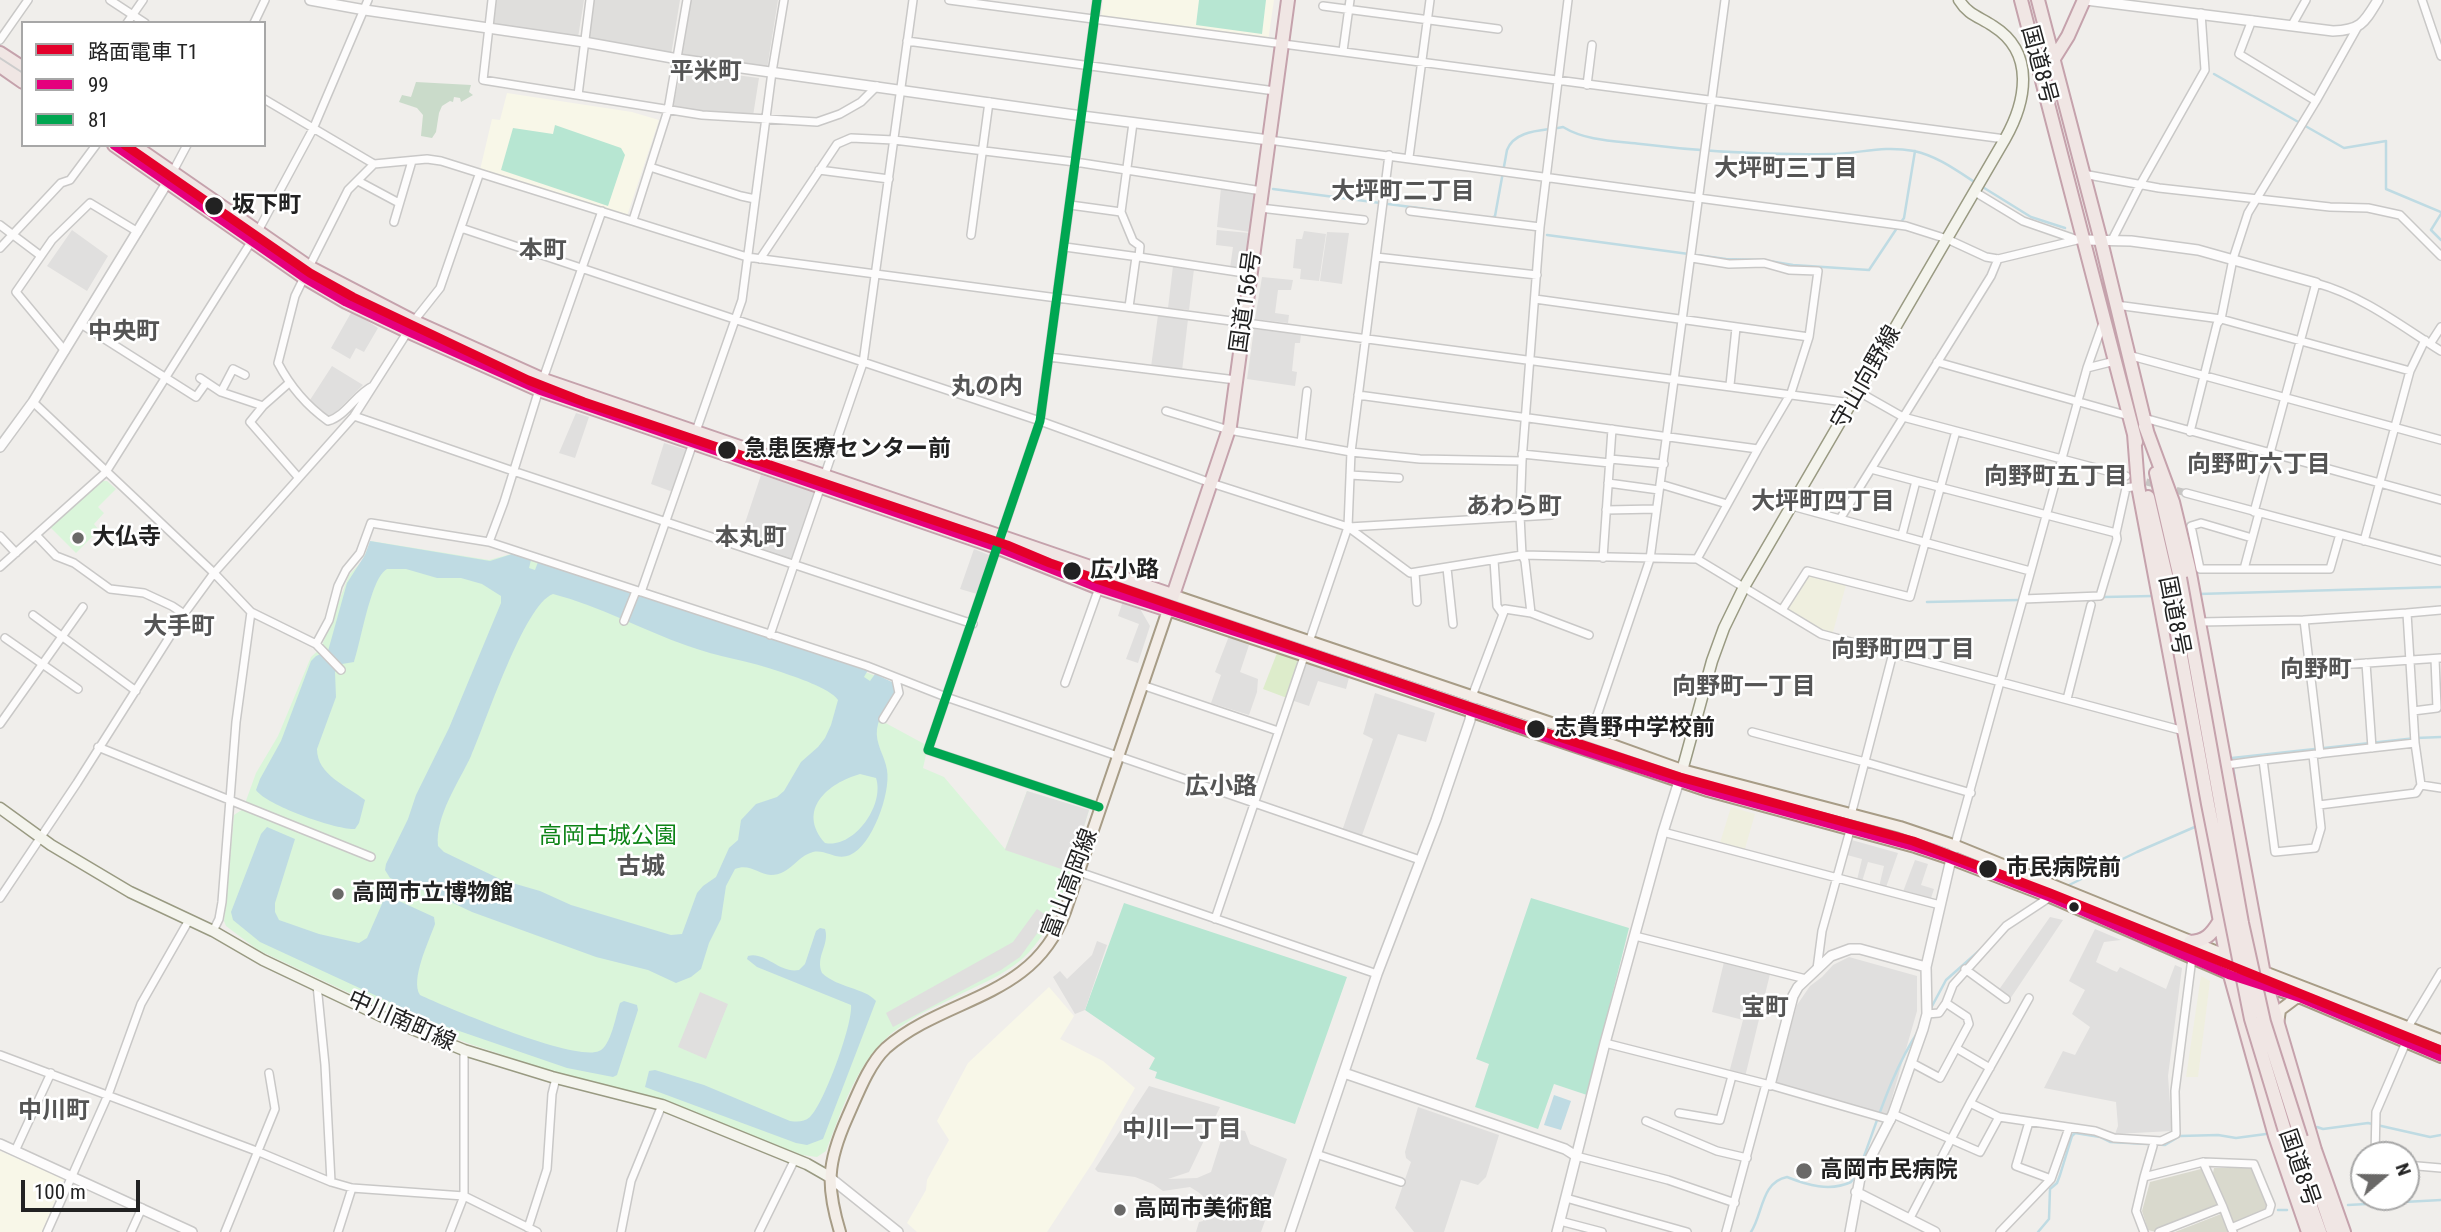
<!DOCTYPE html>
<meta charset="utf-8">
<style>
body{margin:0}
#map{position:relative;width:2441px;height:1232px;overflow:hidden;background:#f0eeeb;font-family:"Roboto Condensed","Noto Sans JP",sans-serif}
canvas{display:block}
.legend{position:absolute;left:21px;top:21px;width:245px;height:126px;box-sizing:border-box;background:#fff;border:2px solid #a7a7a7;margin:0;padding:9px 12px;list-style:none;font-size:21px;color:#222}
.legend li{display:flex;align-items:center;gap:14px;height:35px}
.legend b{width:35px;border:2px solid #a7a7a7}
.north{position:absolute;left:2350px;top:1141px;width:70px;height:70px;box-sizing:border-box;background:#fff;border:2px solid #a7a7a7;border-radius:50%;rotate:70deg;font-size:19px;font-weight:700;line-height:28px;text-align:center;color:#222}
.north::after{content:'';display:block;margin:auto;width:24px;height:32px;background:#6a6968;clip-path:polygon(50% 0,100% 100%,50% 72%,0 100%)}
.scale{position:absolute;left:21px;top:1180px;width:119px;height:32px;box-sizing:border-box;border:4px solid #222;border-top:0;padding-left:9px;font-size:21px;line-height:24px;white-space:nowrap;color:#222;-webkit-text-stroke:5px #fff;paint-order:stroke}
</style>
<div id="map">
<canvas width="2441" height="1232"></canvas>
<ul class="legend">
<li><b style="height:9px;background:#e4002b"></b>路面電車 T1</li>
<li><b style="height:9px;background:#e5007d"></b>99</li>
<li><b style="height:9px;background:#00a651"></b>81</li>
</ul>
<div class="north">N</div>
<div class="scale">100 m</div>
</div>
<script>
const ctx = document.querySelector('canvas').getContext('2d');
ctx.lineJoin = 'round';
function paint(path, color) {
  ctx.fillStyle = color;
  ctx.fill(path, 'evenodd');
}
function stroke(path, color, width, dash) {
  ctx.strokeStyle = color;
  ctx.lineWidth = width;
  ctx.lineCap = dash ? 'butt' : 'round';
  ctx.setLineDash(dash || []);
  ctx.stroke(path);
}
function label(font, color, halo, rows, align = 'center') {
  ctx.font = font + ' "Roboto Condensed","Noto Sans JP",sans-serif';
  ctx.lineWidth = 5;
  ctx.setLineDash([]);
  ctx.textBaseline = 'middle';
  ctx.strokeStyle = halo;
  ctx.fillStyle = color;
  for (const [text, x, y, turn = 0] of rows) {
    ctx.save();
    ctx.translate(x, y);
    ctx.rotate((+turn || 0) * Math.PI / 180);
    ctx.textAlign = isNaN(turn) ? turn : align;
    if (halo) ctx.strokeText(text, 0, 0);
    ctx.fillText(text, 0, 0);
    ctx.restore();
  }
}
const residential = new Path2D(`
 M494,0h90l-7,44 -87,-14z
 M590,0h90l-9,55 -87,-13z
 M688,0h90l-11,69 -87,-14z
 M682,68l77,10 -6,38 -81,-8z`);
const education = new Path2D(`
 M1103,0h171l-6,41 -167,-22z
 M507,93l125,19 27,8 -33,99 -146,-49 12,-51 8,1z
 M1049,987l25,29 -14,23 43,22 32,27 -42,74 -46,70h-130l-10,-9 19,-33 1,-10 22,-40 -12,-19 31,-58z
 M0,1151l64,28 -22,53h-42z`);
const construction = new Path2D(`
 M2214,1168h38l18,39 -2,5 -35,12 -20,-51z
 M2201,1169l4,1 13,36 -62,26 -8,-2 -6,-19 8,-29z
 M2221,1214l4,2 6,16h-56z`);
const farmland = new Path2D(`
 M1810,575l36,10 -13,47 -3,3 -43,-26z
 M1731,807l24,7 -11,38 -25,-6z
 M2201,976l9,5 -12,96h-12z`);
const grass = new Path2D(`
 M1277,653l23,8 -13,37 -24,-9z`);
const cemetery = new Path2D(`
 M416,82l55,3 -2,7 4,3 -12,7 -1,-4 -6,-1 -1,5 -3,-1 -8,5 -3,7 -3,19 -4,6 -11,-2 2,-21 -6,-7 -18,-6 3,-7 9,2z`);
const park = new Path2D(`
 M103,481h4l9,8 -18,18 6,6 -10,11 5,6 -23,23 -27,-27z
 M371,541l118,19 22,-6 292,94 91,35 -14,37 48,26 -5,22 21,9 61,72 22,-58 62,19c-14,46 -29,116 -67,149 -19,17 -46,27 -69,39 -16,8 -33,15 -47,25 -46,28 -62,81 -80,128l-9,6 -15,-2 -133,-52 -48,-14 -61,-15 -93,-31 -71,-28 -138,-65 -32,-24 -2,-5 10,-106 9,-6 13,-36 22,-37 33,-79 10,-9 28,-73 13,-14z`);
const pitch = new Path2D(`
 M1199,0h67l-4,34 -66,-9z
 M555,125l66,23 4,7 -17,51 -107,-36 12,-42 40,6z
 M1531,898l98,30 -42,167 -33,-11 -16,45 -63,-22 14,-43 -13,-5z
 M1124,903l223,74 -52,147 -140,-46 2,-6 -8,-3 6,-11 -70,-48z`);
const parking = new Path2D(`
 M1221,188l34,5 -5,39 -33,-5z
 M72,230l36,26 -21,35 -40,-25z
 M1217,230l32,3 -6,37 -13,-2 3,-21 -17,-2z
 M1304,231l22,3 -7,47 -19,-2 1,-10 -8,-1 3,-29h6z
 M1327,232l22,1 -7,51 -22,-3z
 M1173,266l21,3 -5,41 -21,-2z
 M1262,277l31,3 -2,10h-13l-3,23 14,2 -1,8 -33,-4z
 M352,311l26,17 -14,24 -8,-4 -6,11 -19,-11z
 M1158,315l30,4 -6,52 -31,-4z
 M1254,329l47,5 -1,9h-5l-3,28 5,1 -2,14 -48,-7z
 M332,366l31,19 -31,31 -4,1 -14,-11 -4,-6z
 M576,413l13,4 -14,41 -16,-5z
 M664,443l23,7 -14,42 -22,-8z
 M761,475l54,17 -22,69 -55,-17z
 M974,549l15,6 1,3 -13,36 -17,-5z
 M1123,601l16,6 11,19 -12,37 -12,-4 13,-35 -21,-8z
 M1229,636l20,9 -9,27 18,7 -1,13 -8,23 -38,-12 10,-28 -6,-3z
 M1308,660l42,14 -4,15 -28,-8 -9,25 -18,-6z
 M1375,693l60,20 -9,29 -28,-8 -38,107 -19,-7 32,-95 -10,-5z
 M1027,791l62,19 -19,62 -65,-22z
 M1848,839l50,14 -14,40 -6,-2 6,-25 -16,-4 -7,23 -5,-1 6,-25 -15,-4 -6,26 -4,-2z
 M1915,860l13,4 -7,21 13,4 -5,15 -28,-7z
 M1037,909l12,8 -29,40 -19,13 -108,57 -7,-14 127,-71z
 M2050,917l13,3 -53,79 -12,-8z
 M2095,929l26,11 -17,2 -8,20 16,8 5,2 3,-5 4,2 42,20 9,-24 7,3 -14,108 4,55 -57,3 3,-8 -2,-24 -72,-14 19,-37 12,4 15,-28 -18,-13 13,-24 -16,-9z
 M1097,941l10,4 -22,65 -10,4 -22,-37 7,-6 7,8 25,-24z
 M1849,957l68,19v35l-30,104 -112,-30 22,-80 13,-19 12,-9 11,-12z
 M1724,962l46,12 -25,103 -16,-4 14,-53 -31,-8z
 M700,992l28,12 -22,55 -28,-12z
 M1149,1086l71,21 -31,65 -21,7 29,-1 14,-6 13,-41 5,-3 16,3 5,13 37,15 -26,73h-65l3,-10 4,-1 3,-14 -3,-11 -5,-4 -8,-5 -27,4 -10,-7 -18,-7 -37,-5 -3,-3z
 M1418,1107l81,28 -13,42 -8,8 -17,-5 -17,52h-30l-19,-24 16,-46 -5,-4 -1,-6z`);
const water = new Path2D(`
 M370,541l120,20 22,-7 19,6 -2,8 6,2 3,-8 311,101 19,7 -4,7 6,4 5,-7 19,9 3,7c-7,12 -18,25 -20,39 -2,15 8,27 10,41 4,23 -15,76 -37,85 -14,6 -24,-6 -37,-3 -16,4 -23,23 -42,23 -13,-1 -22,-12 -36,-6l-9,17 -5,33 -12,24 -8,26 -10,8 -15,6 -28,-13 -52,-13 -124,-45 -34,-16 -48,-18 -5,-8 1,-6 22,-45 8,-24 33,-67 52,-125v-7l-19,-12 -21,-6h-24l-31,-9h-19c-16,8 -26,73 -33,93l-12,2 -7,8 1,25 -19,52c0,26 30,37 48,51l-6,23 -4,6c-19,1 -89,-24 -99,-39l4,-11 21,-38 30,-80 5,-5 12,-5 19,-68 18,-28zM553,594c47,12 89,36 135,52 30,11 62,15 93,26 14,5 49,16 57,28l-7,25 -6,13 -7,9 -17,15 -17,29 -7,6 -21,7 -15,16 -3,20 -9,8 -13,29 -13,9 -6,7 -15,41 -11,1 -100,-30 -31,-14 -38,-11 -58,-28 -6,-6c-3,-30 21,-64 33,-90 14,-31 53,-152 82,-162zM860,774l16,4c9,27 -22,71 -51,65 -29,-33 3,-60 35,-69z
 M267,827l28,12 -20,64v9l4,8 40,14 40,9 8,-5 18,-41 3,-1 46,21 1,7c-6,17 -25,56 -15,71 28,13 155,67 179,56 12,-4 17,-37 21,-48l4,-2 13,4 1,5 -21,65 -4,2 -46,-9 -134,-46 -173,-80 -27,-22 -2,-8 30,-78z
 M820,928l5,1c5,16 -10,27 -3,44 16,15 43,15 54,28l-53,138 -16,6 -11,-2 -151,-56 4,-16 6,-1 49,15 86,36c8,1 14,1 20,-4 14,-13 43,-93 41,-112l-94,-38 -10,-8 1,-3c17,-5 32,18 51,14l6,-6 11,-33z
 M1554,1095l17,6 -10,29 -17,-5z`);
const stream = new Path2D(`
 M2214,74l130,74 42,-7v48l55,23
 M1981,186l50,31 34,11
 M1273,189l184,24
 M2441,214l-10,16 10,10
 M1491,218l4,-2 12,-66c8,-21 37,-19 56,-23 23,14 52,14 78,17 63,8 125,11 188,10 31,0 52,-9 85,-3 23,5 42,19 62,32
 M1901,222l3,-4 11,-67
 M1547,235l179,24 37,1 30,5 76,5 28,-42
 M2198,594l243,-7
 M2104,597l49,-1
 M1927,602l92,-2
 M2239,810l-7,-52 184,-20 25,-1
 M2067,886l70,-34 60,-26
 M1931,1008l15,-28 34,-30
 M2317,1127l6,2 45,-6 62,14 11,-2
 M2348,1205l93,-5
 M2278,1210h9
 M1751,1232c12,-18 10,-50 36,-55 20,8 43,15 64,5l6,-7c19,-49 33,-101 62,-145
 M2038,1232l11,-13 1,-30 7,-6 3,-8 12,-39 3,-3 25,4 10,5 55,3 15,-9 38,-1 18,3 30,-4`);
const minorTunnel = new Path2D(`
 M2136,479l50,14`);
const minor = new Path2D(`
 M110,0l35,23
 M492,0l-9,80 219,35 115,7 23,-8 21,-12 16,-16
 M949,0l1056,139
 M1097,0l-57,421 -112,329 171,57
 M2422,0l19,56
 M1323,6l175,23
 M2252,20l-13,34 77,47
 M127,23l16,-23
 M254,23l11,-23
 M2292,25l14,-25
 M0,40l28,-40
 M907,41l368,50
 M1343,51l7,-51
 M1587,85l5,-40
 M578,95l12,-95
 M264,99l110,65 53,-5 14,2 306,96 1105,146
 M1269,140l637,86 41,13 39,18 12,2 79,-19
 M1409,157l21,-157
 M650,167l91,29 14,3
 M819,170l70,9
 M2083,174l76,14 171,19 38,1 32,7 41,41
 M171,175l16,-30
 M358,181l41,22
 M1975,192l48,29 52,18
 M1070,205l51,7
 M1260,208l104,12
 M1410,211l130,16
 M633,220l35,-110 19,-110
 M394,222l18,-61
 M0,225l41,31
 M461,228l579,193 171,62 137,44 62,46 112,-18 175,4 124,75 363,97
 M971,235l18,-133
 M2112,240l28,-55 65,-115 -4,-57
 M1065,247l74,10 1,-11 -7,-5 -12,-29 12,-89
 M0,248l61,-65 9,-3 26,-35
 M1139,257l112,17
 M1376,257l161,18
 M1692,258l37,6 35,-1 25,7 29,1 -9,66
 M760,259l77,-115 14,-6 43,2 181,22 187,29
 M2116,305l105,14 189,52
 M1129,307l7,-50
 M81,324l115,73 10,-14
 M2430,344l11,-17
 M65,351l-49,-59 36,-52 38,-37 48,29
 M2128,355l313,85
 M1049,357l187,23
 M1937,362l192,54
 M2087,368l16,-45
 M200,378l21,14 42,14 26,-23
 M1730,385l6,-57
 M373,386c-17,8 -27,30 -45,35 -21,-15 -38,-35 -50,-58l17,-67 16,-33 37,-73 26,-26
 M221,392l12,-23 12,6
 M1859,392l44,25 223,59
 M1358,395c134,17 266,37 400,54l33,-56 18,-56 -274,-38
 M33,402l181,171 37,39 65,32 25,26
 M263,406l-13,16 48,55
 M1166,411l63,19 72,13 6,-52
 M354,416l159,55 460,153
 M2144,418l297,82
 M696,431l46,-131 30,-228 12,-72
 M2190,432l27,-108 4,-5 12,-60 15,-46 68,-112 41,-73
 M1301,443l50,9 69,7 102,2
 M1522,454l88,9
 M1610,459l54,5
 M1871,469l45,12 -14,54
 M1350,475l49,3
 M1916,481l200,52 1,6 -17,57 -77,3
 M1608,483l51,7
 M1660,484l67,20
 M2186,493l255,68
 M1792,506l238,65
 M1606,510l50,-1
 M2254,512l62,-229c47,13 84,42 125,68
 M1840,519l151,-243 7,-17
 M1349,527l202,-12
 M2116,533l10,-45 12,-2
 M36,535l20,21 18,7 36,26 34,4 28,13 12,8
 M0,536l16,17
 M2252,538l-51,-15 -10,3 9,43h130l10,-35
 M2364,541l46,-170 15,-31
 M489,542l15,-40 33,-106 65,-185
 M1603,558l9,-129
 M1697,559l61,-110
 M1494,560l3,46 5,7
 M0,567l106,-95 152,-241 55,-102 55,-129
 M1447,568l6,56
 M2244,569l15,-56
 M1415,573l2,29
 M641,592l52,-149
 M1782,610l25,-39 103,26 46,-166
 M1531,613l-6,-52 -3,-6 -2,-39 2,-55 18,-234 28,-227
 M2407,613l34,-3
 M33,615l103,76
 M2304,620l16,134
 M624,621l12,-30
 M2200,622l104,-2 103,-7 8,130
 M770,635l93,-272 50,-363
 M5,638l73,51
 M316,644l13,-24 9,-34 8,-16 14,-17 11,-30 118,19 378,124 79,31 474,163
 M2366,663l6,85
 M2309,667l132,-9
 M1065,683l34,-95
 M1142,685l136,46
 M2067,699l24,-94
 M1471,711l3,-20 31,-82 26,4 58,22
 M2413,711l24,-3 -2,-49
 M883,719l16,-26 -3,-14
 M0,724l83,-117
 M1752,732l113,30 106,31
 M98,747l273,110
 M1585,751l65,-192 75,-559
 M2313,755l8,73 -6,20 -40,4 -12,-92 152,-17 6,42 -5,8 -97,12
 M2226,765l37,-5
 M2421,785l20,3
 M1851,815l42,-162
 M1663,832l277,73
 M1951,859l136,-491 28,-7
 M1079,872l298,102
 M0,898l77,-115 107,-169 30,-41 140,-157 63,-99 23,-29 39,-113
 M1215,919l133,-392 3,-75 38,-297
 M213,931l6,-12 3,-17 14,-180 15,-110
 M1635,936l171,43
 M1817,969l5,-38 27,-97
 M1965,969l41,30
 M317,985l8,80 6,117
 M1927,1014l12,-1 7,-10 7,-18 53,-59 44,-29
 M1605,1043l165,42 121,35
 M1956,1048l34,20
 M0,1055l259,97 72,30 21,6 112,8 73,36
 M1912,1063l28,15 29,-54 -2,-7 -21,-14
 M1970,1103l29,14 96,14 19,7 47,3 15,-7 -1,-43 17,-133
 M1679,1113l41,7 12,-44
 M1893,1114l87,38 19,-35
 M1646,1121l71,30 30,7
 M2029,1122l-13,44 35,13
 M2153,1146l-9,31 59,-15 51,2 17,41 -2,7 -38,16 2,4
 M15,1151l36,-78
 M1316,1154l85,28
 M2375,1155l1,-43 28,-65 4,-20 33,-55
 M1576,1156l92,24 67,23
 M2406,1165l35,3
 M1566,1198l121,34
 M2373,1201v-4
 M2223,1207l8,21
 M1910,1218l60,-115 59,-105
 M1560,1221l42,11
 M528,1228l19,-59 5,-75 4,-16
 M47,1232l61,-137 33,-91 48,-84
 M131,1232l11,-24
 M225,1232l50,-123 -6,-36
 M338,1232l14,-44
 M450,1232l14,-36v-146
 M621,1232l10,-51 31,-76
 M759,1232l36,-73
 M1726,1232l40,-148
 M2000,1232l51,-53 18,-51
 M2144,1232l-8,-21 8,-34
 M2159,1232l64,-25 -20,-45`);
const tertiary = new Path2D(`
 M310,0l55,10 219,32 94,17 404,57 187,24
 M2086,0l247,31c28,-1 31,-8 45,-31
 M2085,240l46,1 67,9 118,33
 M0,447l33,-45 134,-219
 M1344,1073l221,76 11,7
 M1770,1085l23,-89 5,-9 33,-31 19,-7h10l66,18 25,-108
 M0,1144l192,88
 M828,1176l70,56
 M1856,1192l79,40
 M1290,1232l87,-258 59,-154 34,-100 1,-9
 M1557,1232l48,-189 58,-211 16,-51
 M1850,1232l10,-54 33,-64 30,-85 4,-15 -1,-47`);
const secondary = new Path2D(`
 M1680,778l32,-117 12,-33 20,-41 261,-448c21,-37 31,-86 -12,-113 -13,-9 -25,-11 -34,-26
 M0,808l51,37 79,47 83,39 50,29 122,58 79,32 88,27 110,28 145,59 21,12`);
const primary = new Path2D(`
 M1172,595l379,128 131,47 218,57 56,19 276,112
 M2259,970l182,70
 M2262,985l39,13 140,59
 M2278,1024l2,-14 16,-12h5
 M840,1232c-14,-46 -13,-69 7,-114 10,-22 21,-53 39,-70 60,-52 148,-49 179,-136l103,-302 540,181 207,56 36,12 99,38 186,80`);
const trunk = new Path2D(`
 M2021,0l115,442
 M2038,0l63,241 46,190
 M0,53l23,15
 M2053,60l15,-24 16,-36
 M0,66l23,16
 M114,145l191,133 41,24 63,30 130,58 457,157 103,41 69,22 62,-184 58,-426
 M133,145l176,122 106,55 129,58 628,215
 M2145,426l28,76 16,66 76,412 50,170 29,82
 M2134,434l4,52 92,489 45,161 33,96
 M2156,473l24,105
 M2148,497l19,82
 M2190,942c15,-1 21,-7 29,-20
 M2301,1138l32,94
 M2288,1141l32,91`);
const tram = new Path2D(`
 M0,58l23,15
 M569,395l71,23 17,8
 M1023,550l676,230 237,65 505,202`);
const trunkBridge = new Path2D(`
 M2180,578l62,345 22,99 37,116
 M2167,579l41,225 43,215 37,122`);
const bus1 = new Path2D(`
 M114,145l191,133 41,24 63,30 130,58 457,157 103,41 206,66 280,97 123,40 207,56 36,12 99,38 180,78 71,23 140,59`);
const bus2 = new Path2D(`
 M1097,0l-57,421 -112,329 171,57`);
const tram1 = new Path2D(`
 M125,145l185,128 43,24 175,83 56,22 423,143 43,18 119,41 366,125 145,48 233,64 137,52 391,157`);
const markers = [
 [214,206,10,"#222"],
 [727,450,10,"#222"],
 [78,538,7,"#6a6968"],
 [1072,571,10,"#222"],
 [1536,729,10,"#222"],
 [1988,869,10,"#222"],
 [338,894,7,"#6a6968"],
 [2074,907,6,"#222"],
 [1804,1171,9,"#6a6968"],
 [1120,1210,7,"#6a6968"]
];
const streetNames = [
 ["国道8号",2038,65,75],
 ["国道156号",1247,302,-82],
 ["守山向野線",1867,378,-60],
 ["国道8号",2173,616,79],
 ["富山高岡線",1071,884,-69],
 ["中川南町線",401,1022,24],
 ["国道8号",2298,1168,71]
];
const stopNames = [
 ["坂下町",232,206],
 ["急患医療センター前",744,450],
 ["広小路",1090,571],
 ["志貴野中学校前",1554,729],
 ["市民病院前",2006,869]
];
const poiNames = [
 ["大仏寺",92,538],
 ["高岡市立博物館",352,894],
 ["高岡市民病院",1820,1171],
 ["高岡市美術館",1134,1210]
];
const parkNames = [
 ["高岡古城公園",608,837]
];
const neighbourhoodNames = [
 ["平米町",706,73],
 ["大坪町三丁目",1786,170],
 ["大坪町二丁目",1403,193],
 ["本町",543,252],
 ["中央町",124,333],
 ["丸の内",987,388],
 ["向野町六丁目",2259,466],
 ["向野町五丁目",2056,478],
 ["大坪町四丁目",1823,503],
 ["あわら町",1514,508],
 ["本丸町",751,539],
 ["大手町",179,628],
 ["向野町四丁目",1903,651],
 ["向野町",2316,671],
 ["向野町一丁目",1744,688],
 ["広小路",1221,788],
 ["古城",641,868],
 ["宝町",1765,1009],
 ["中川町",54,1112],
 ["中川一丁目",1182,1131]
];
paint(residential, '#dfdedc');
paint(education, '#f8f7e8');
paint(construction, '#d9d9cd');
paint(farmland, '#efefdf');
paint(grass, '#ddeccb');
paint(cemetery, '#cadbca');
paint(park, '#daf5da');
paint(pitch, '#b7e6d2');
paint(parking, '#e0dfde');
paint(water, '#bfdbe3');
stroke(stream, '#bfdbe3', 2.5);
stroke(minorTunnel, '#c7c5c3', 7, [7, 3.5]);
stroke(minor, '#c9c8c7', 10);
stroke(tertiary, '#c9c8c7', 12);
stroke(secondary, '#999a82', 13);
stroke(primary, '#a79c86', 14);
stroke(trunk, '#c5a2ac', 16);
stroke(minor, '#fdfcfc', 7);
stroke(tertiary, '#fdfcfc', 9);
stroke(secondary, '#f4f4ed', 10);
stroke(primary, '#f3ede7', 10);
stroke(trunk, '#f0e6e4', 12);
stroke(tram, '#ccc', 2);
stroke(trunkBridge, '#c5a2ac', 16, []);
stroke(trunkBridge, '#f0e6e4', 12);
stroke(bus1, '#e5007d', 9);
stroke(bus2, '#00a651', 9);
stroke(tram1, '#e4002b', 9);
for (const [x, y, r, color] of markers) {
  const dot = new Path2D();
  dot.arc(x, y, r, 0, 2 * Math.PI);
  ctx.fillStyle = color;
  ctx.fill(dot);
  stroke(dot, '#fff', 2.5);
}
label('23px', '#222', '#fff', streetNames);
label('bold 23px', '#222', '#fff', stopNames, 'left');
label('bold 23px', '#222', '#fff', poiNames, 'left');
label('23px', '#0c8416', '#fff', parkNames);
label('bold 24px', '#555', '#fff', neighbourhoodNames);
</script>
